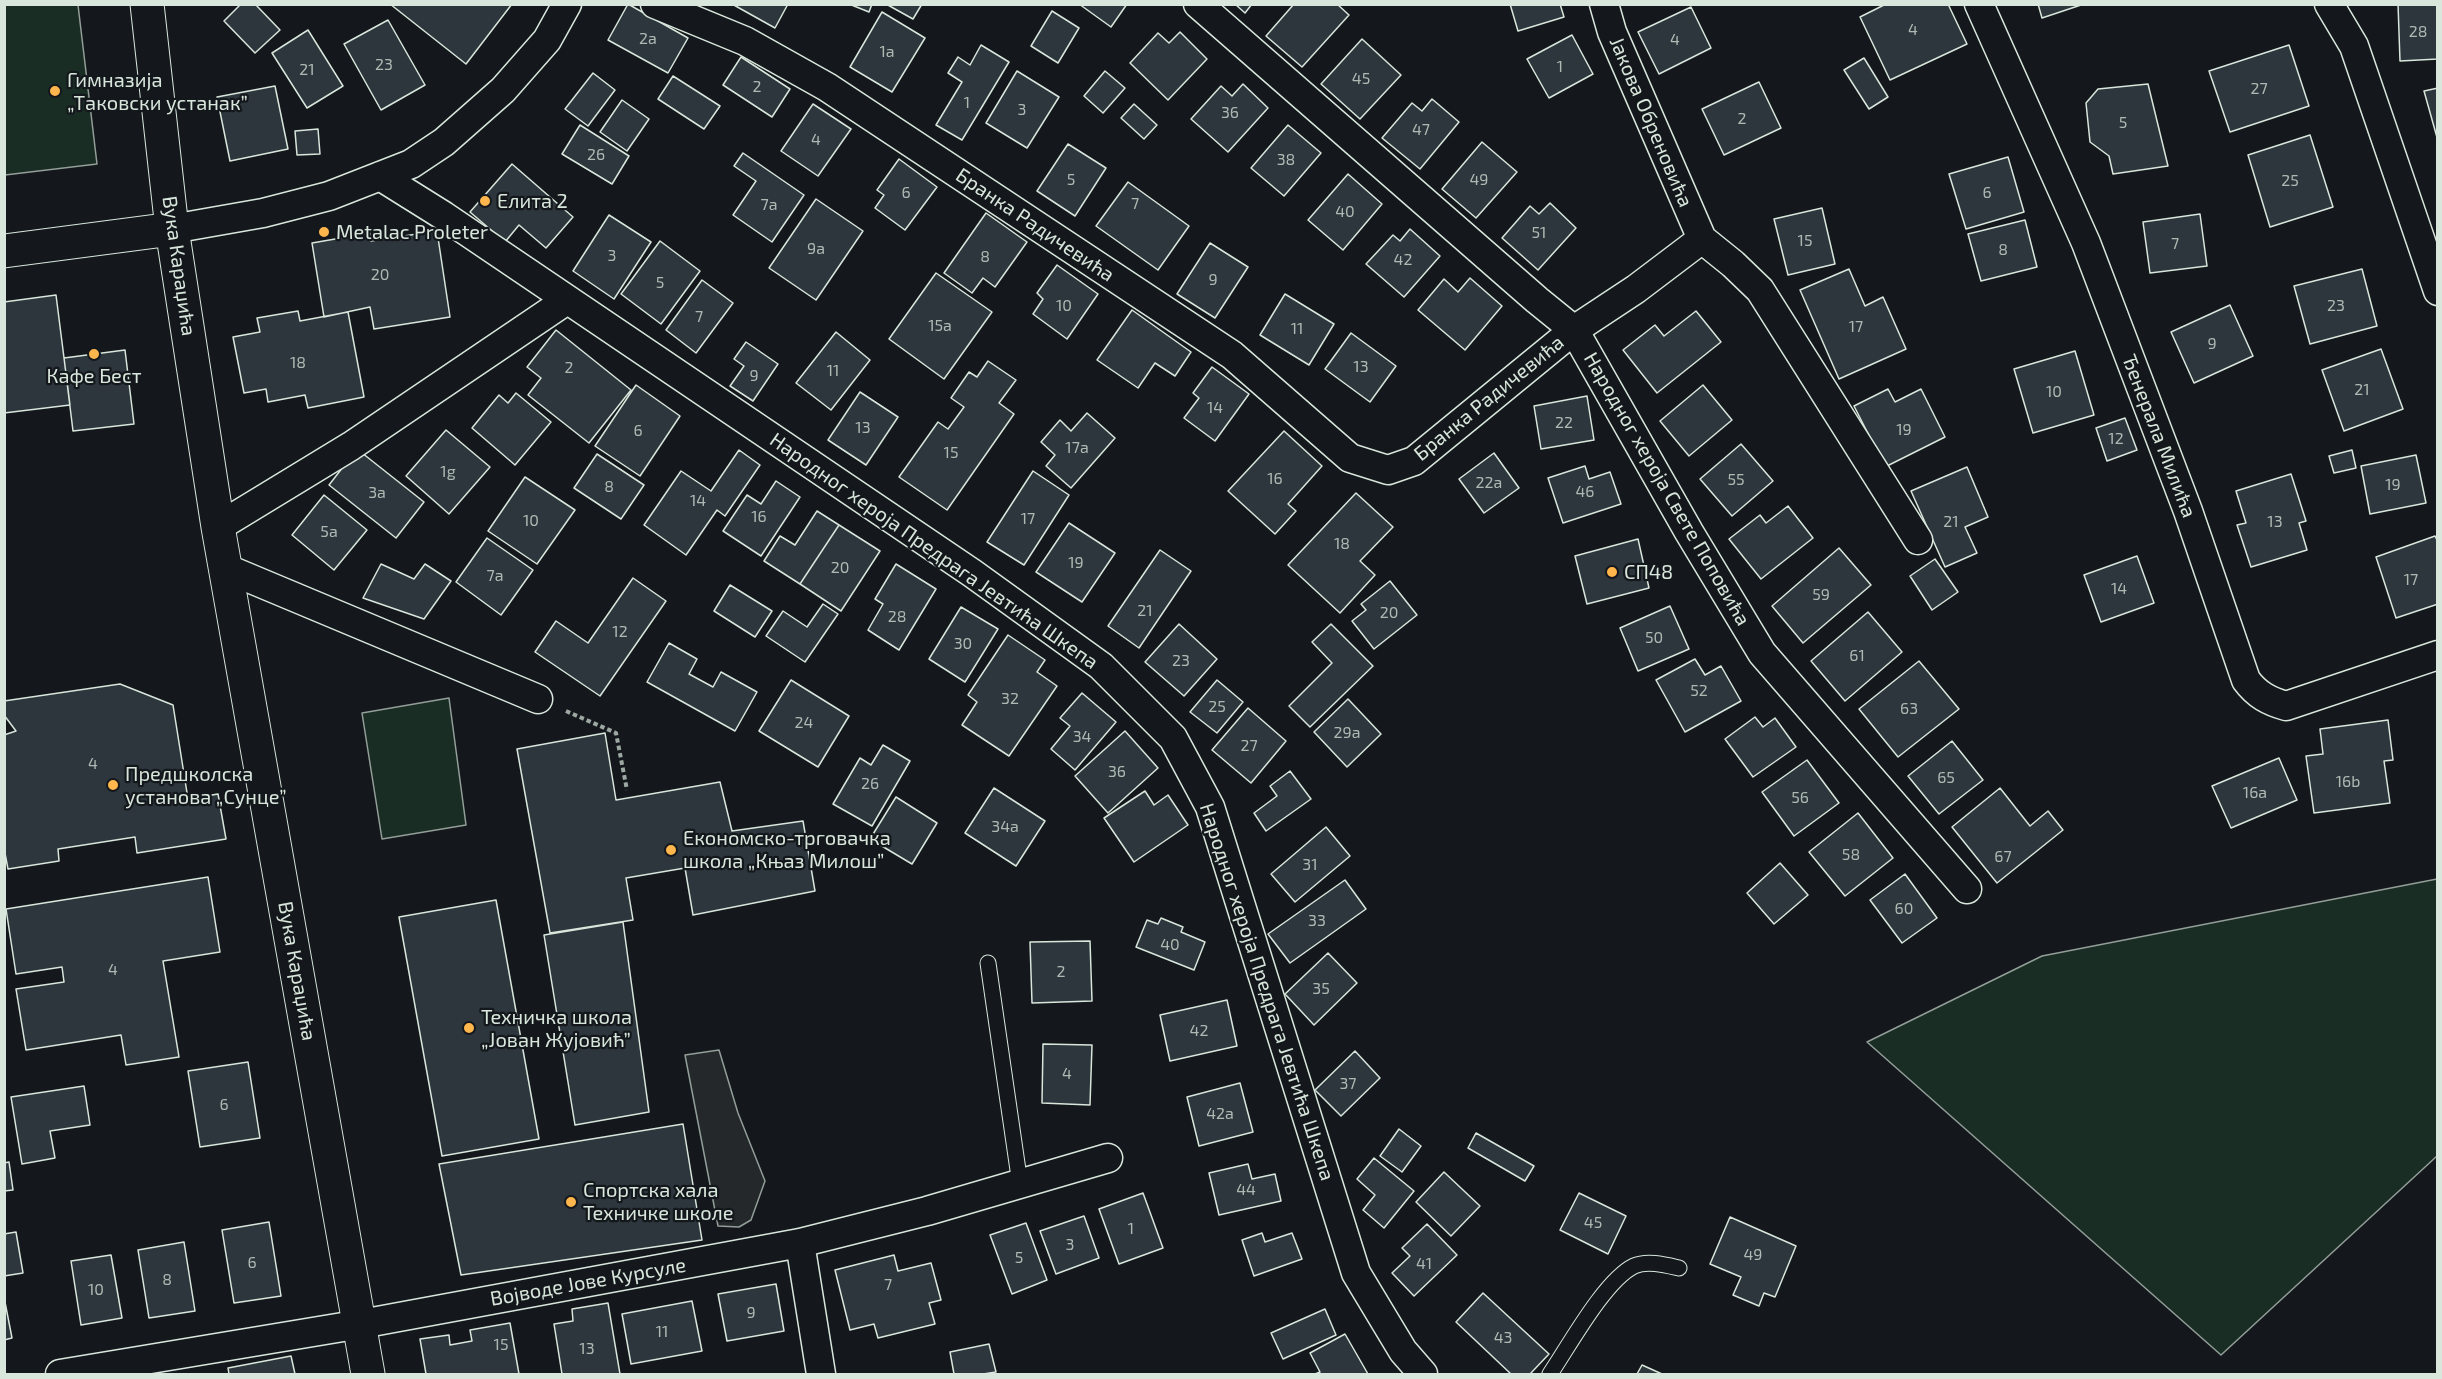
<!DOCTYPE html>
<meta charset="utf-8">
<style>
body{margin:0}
#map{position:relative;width:2442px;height:1379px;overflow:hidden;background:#14181c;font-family:"Exo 2",sans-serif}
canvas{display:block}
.frame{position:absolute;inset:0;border:6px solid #d8e6dc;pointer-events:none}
</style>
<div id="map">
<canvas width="2442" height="1379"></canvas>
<div class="frame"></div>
</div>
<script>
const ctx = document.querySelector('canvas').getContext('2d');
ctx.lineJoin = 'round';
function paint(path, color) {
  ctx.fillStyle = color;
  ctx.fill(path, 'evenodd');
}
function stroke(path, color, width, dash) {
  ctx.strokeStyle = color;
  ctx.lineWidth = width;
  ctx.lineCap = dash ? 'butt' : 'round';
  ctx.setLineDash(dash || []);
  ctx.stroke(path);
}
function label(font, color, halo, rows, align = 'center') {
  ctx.font = font + ' "Exo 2",sans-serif';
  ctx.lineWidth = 4.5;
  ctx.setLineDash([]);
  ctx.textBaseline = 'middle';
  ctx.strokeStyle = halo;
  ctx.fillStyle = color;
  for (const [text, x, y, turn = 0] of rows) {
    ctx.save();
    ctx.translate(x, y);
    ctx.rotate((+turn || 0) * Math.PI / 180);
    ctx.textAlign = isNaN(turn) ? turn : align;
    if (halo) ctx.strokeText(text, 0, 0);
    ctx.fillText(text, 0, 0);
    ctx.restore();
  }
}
const green = new Path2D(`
 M4,5h74l19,159 -92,11z
 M449,698l17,127 -84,14 -20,-126z
 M2437,879v277l-216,199 -354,-313 175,-86z`);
const parking = new Path2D(`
 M719,1050l19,63 27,68 -14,39 -12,7 -21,-1 -33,-171z`);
const building = new Path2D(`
 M241,4h14l25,26 -25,23 -31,-32z
 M390,4h122l-46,60z
 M628,4l60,34 -20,35 -60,-33z
 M732,4h56l-13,24z
 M849,4h23l-3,8z
 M886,4h36l-9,15z
 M1079,4h48l-16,23z
 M1235,4h17l-7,9z
 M1294,4h43l12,11 -47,52 -36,-31z
 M1510,4h50l4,13 -46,14z
 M1886,4h62l19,40 -77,36 -30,-63z
 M2038,4h46l-42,14z
 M2398,4h40v55l-38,2z
 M1691,7l20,41 -52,26 -21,-42z
 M1052,11l27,17 -21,35 -27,-17z
 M882,12l43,26 -33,54 -42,-25z
 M388,20l37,65 -44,25 -37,-66z
 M308,30l35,56 -36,22 -35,-55z
 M1180,32l27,27 -39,41 -38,-37 28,-30 11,10z
 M1572,35l21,39 -44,24 -22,-39z
 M1362,39l39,36 -41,44 -39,-35z
 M981,45l28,17 -47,78 -26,-15 26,-43 -14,-9 10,-16 12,8z
 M2289,45l20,61 -79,26 -21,-61z
 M741,57l49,32 -18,28 -49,-32z
 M1864,58l24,39 -19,12 -25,-39z
 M1017,71l42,26 -32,51 -41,-25z
 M1105,71l20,17 -22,25 -19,-17z
 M593,73l22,17 -27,36 -23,-17z
 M673,76l47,30 -16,23 -46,-30z
 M1759,82l22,46 -57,27 -22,-46z
 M1243,84l25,24 -40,44 -37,-33 30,-33 11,10z
 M2148,84l20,82 -55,8 -4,-18 -19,-14 -4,-39 12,-14z
 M275,86l13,63 -58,12 -13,-64z
 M2438,88v53l-14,-50z
 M1432,99l27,23 -39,47 -38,-31 30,-35 10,8z
 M622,100l27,19 -22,32 -27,-19z
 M813,104l38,25 -33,47 -37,-25z
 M1134,104l23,21 -13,14 -23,-21z
 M580,125l49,31 -17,28 -50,-30z
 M1288,125l33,28 -37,43 -33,-28z
 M318,129l2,25 -23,1 -2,-24z
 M2310,135l23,72 -63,20 -22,-72z
 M1482,142l35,30 -41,46 -34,-29z
 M1068,144l38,24 -31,48 -38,-25z
 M743,153l61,42 -32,47 -39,-27 23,-34 -22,-15z
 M2008,157l16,55 -58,17 -17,-55z
 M899,159l38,28 -32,43 -30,-22 9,-13 -7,-5z
 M512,164l61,53 -27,31 -27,-23 -14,17 -35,-30z
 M1348,174l34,30 -39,46 -35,-30z
 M1128,182l61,44 -31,44 -62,-44z
 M816,199l47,32 -47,69 -47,-32z
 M1550,203l26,25 -38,42 -36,-32 28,-32 9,8z
 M1822,208l13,56 -47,11 -14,-56z
 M986,213l41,29 -32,45 -12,-9 -11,15 -28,-20z
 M2200,214l7,52 -57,7 -7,-51z
 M609,215l42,27 -37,57 -41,-28z
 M2025,220l12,47 -56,14 -13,-47z
 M1410,229l30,27 -36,41 -38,-33 27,-29 7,6z
 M437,231l13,86 -76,12 -4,-22 -46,10 -12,-74 58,-10 1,8z
 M660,241l40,30 -39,53 -40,-30z
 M1210,243l38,24 -33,51 -38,-24z
 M1057,265l41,29 -31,45 -34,-25 10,-15 -6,-6z
 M1849,269l16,37 18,-9 23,52 -67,30 -39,-89z
 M2362,269l15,57 -67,18 -16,-58z
 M936,273l56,39 -48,67 -55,-40z
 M1470,278l32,28 -37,44 -47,-40 26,-31 14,13z
 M702,280l31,23 -37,50 -30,-23z
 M1285,294l49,30 -25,41 -49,-30z
 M56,295l14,110 -66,8v-111z
 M2230,305l23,51 -59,27 -23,-51z
 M1132,310l59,42 -16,24 -20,-13 -17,25 -41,-28z
 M298,311l2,10 48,-9 16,85 -56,11 -3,-13 -37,7 -2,-13 -22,4 -11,-56 27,-5 -3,-14z
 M1696,311l25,31 -64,51 -34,-43 32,-25 9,11z
 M556,330l75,60 -42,53 -61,-48 13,-17 -14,-11z
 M836,332l34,28 -39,50 -35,-27z
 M1351,333l45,33 -26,36 -45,-33z
 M746,342l32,22 -25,37 -23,-15 14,-20 -10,-7z
 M2381,349l22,60 -59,22 -22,-61z
 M125,350l9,74 -61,7 -9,-73z
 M2075,351l19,64 -61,18 -19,-64z
 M988,361l28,19 -17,23 15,11 -67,96 -48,-33 39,-55 10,7 16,-22 -13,-9 18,-26 8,5z
 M1212,367l37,27 -34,47 -31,-23 15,-20 -6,-5z
 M636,385l44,31 -40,60 -45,-30z
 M1703,385l29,35 -43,36 -29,-35z
 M1888,389l7,13 26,-13 24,48 -60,30 -31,-61z
 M860,392l38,25 -32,48 -38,-25z
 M516,393l35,29 -36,43 -43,-37 27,-33 9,8z
 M1587,396l7,44 -53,9 -7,-43z
 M1087,413l28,25 -44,50 -25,-22 9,-11 -14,-13 19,-22 11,11z
 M2125,418l12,32 -30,11 -11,-33z
 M446,430l44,37 -41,47 -43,-38z
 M1284,431l38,35 -34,38 8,7 -21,23 -47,-43z
 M1741,444l32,37 -41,35 -32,-37z
 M357,449l67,53 -28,36 -67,-53z
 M739,450l21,15 -35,51 -8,-6 -31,45 -42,-30 37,-54 30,20z
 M2352,450l4,18 -22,5 -5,-17z
 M1494,453l25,35 -35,25 -25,-34z
 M597,454l47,31 -23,34 -47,-31z
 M2416,455l10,48 -56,11 -9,-48z
 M1585,466l4,13 21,-7 11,32 -58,19 -15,-45z
 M1967,467l21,50 -23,10 12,26 -32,14 -34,-76z
 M1033,471l36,24 -45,70 -37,-23z
 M2291,474l15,47 -7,2 8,27 -56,17 -14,-42 9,-2 -10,-32z
 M525,477l50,33 -38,54 -49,-33z
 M776,481l24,16 -39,59 -38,-25 24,-36 14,9z
 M1356,493l37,34 -33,34 15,14 -35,38 -52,-48z
 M324,495l43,35 -33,40 -42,-35z
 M1788,506l25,32 -52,41 -32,-40 31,-24 6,8z
 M817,511l22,14 -39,59 -36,-23 16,-25 15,9z
 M1069,523l46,30 -33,49 -46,-30z
 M839,525l41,26 -39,60 -41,-27z
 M2435,536l3,6v62l-42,14 -20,-61z
 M487,538l46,32 -32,45 -45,-33z
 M1638,539l11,49 -62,16 -12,-48z
 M1839,548l32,37 -68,58 -31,-37z
 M1160,550l31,21 -52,77 -31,-22z
 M2137,556l17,47 -53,19 -17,-47z
 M1935,559l23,33 -26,18 -22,-34z
 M381,564l33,15 11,-15 26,17 -27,38 -61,-21z
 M896,564l40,25 -37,61 -31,-20 15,-26 -8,-5z
 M633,578l33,23 -66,95 -65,-44 21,-31 32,22z
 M1390,581l27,34 -43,34 -22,-28 14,-11 -5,-6z
 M730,585l42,26 -17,26 -41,-26z
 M823,604l15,10 -33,48 -39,-26 17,-25 24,16z
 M1670,606l19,43 -51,22 -18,-43z
 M961,607l37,22 -33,53 -36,-23z
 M1868,612l34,40 -57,49 -34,-40z
 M1179,624l38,35 -33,37 -39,-34z
 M1331,624l42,42 -63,61 -21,-21 43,-43 -20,-21z
 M1008,635l37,25 -8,12 20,14 -48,70 -47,-31 15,-23 -9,-7z
 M669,643l28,16 -8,15 24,13 8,-15 36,20 -22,39 -88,-49z
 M1695,659l10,16 16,-9 20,35 -56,31 -29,-52z
 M1919,661l40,48 -61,48 -39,-48z
 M791,680l58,36 -31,51 -59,-36z
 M1217,680l26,22 -26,31 -27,-21z
 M120,684l53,21 15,94 30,-5 8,45 -89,14 -2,-16 -77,12 1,12 -51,8 -4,-21v-113l12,-4 -12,-16v-14z
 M1082,693l34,29 -41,48 -24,-21 19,-23 -10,-8z
 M1348,699l33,35 -34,33 -33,-35z
 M1248,708l38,33 -35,42 -39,-33z
 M1755,717l8,10 12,-9 21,29 -43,30 -28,-38z
 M2388,720l5,40 -9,1 6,42 -76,10 -8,-57 17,-2 -3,-25z
 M1125,731l33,37 -50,45 -33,-37z
 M605,733l11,67 104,-18 12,49 71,-10 12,70 -122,24 -8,-47 -59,10 7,42 -83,13 -33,-184z
 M1952,741l31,39 -44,34 -31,-38z
 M883,745l27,16 -38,65 -39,-22 27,-46 11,7z
 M2279,758l18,42 -66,28 -19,-42z
 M1807,760l32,43 -45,33 -32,-44z
 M1290,771l21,28 -45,32 -12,-18 23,-17 -7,-10z
 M994,788l51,33 -29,45 -51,-33z
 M2000,788l30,38 18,-15 15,19 -66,53 -45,-56z
 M1145,791l9,14 14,-10 20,30 -54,37 -30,-44z
 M896,797l41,26 -25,41 -42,-25z
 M1858,813l35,45 -48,38 -36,-44z
 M1326,827l24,29 -55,46 -24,-28z
 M1780,863l28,32 -34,29 -27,-31z
 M1905,874l32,44 -35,25 -32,-43z
 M208,877l12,75 -57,9 16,96 -53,8 -5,-30 -95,15 -10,-61 48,-7 -2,-15 -46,7 -10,-65z
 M1345,880l21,29 -76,54 -22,-29z
 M496,900l43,239 -97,17 -43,-239z
 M1161,918l22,9 -2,5 24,10 -11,28 -58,-23 11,-27 11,4z
 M623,922l26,190 -74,13 -31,-190z
 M1090,941l2,60 -60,2 -2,-61z
 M1328,953l29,30 -43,42 -29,-31z
 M1227,1000l10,46 -67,15 -10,-46z
 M1043,1044l49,1 -2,60 -48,-2z
 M1355,1051l25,27 -39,38 -26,-26z
 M248,1062l12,76 -60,9 -12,-76z
 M1240,1083l13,49 -54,14 -12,-49z
 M84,1086l6,39 -40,6 5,27 -33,6 -11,-67z
 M683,1124l19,116 -241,35 -22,-111z
 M1399,1129l22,17 -19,26 -22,-16z
 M1476,1133l58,33 -9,15 -57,-33z
 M1374,1158l40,33 -30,37 -21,-18 12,-15 -18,-16z
 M9,1162l4,28 -9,1v-28z
 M1248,1164l4,15 23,-5 6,27 -62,14 -10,-42z
 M1444,1172l36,34 -29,30 -35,-34z
 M1143,1193l20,55 -44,16 -20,-55z
 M1579,1193l47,23 -18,38 -48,-24z
 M1084,1216l15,42 -43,16 -16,-43z
 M1730,1217l66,29 -21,51 -11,-4 -5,13 -26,-11 8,-18 -31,-13z
 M269,1222l12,74 -47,7 -12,-73z
 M1026,1223l21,57 -35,14 -22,-59z
 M1427,1224l30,31 -43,41 -22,-23 18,-17 -8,-8z
 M16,1232l7,41 -19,3v-42z
 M1262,1233l3,9 27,-9 10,26 -48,17 -12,-36z
 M184,1242l11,69 -46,7 -11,-68z
 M111,1255l11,63 -41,7 -10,-64z
 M894,1255l4,16 33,-8 10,37 -12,3 6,21 -57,14 -4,-14 -24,6 -15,-60z
 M776,1284l8,47 -57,10 -9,-47z
 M1483,1293l66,61 -19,20h-19l-55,-52z
 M4,1297l8,41 -8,2z
 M692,1301l10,50 -71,13 -9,-50z
 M608,1303l12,71h-58l-8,-50 19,-3 -1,-12z
 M1325,1309l11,26 -53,24 -12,-26z
 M510,1323l9,51h-93l-6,-35 29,-4 1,10 22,-4 -2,-11z
 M1345,1334l23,40h-53l5,-2 -10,-19z
 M989,1344l7,28 -13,2h-29l-4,-22z
 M291,1356l4,18h-66l-1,-6z
 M1642,1365l20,9h-25z`);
const path = new Path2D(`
 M566,711l50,22 11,57`);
const service = new Path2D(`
 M988,963l32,221
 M1550,1374c19,-28 55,-94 84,-108 13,-6 32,-1 45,2`);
const minor = new Path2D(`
 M655,4l90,37 82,46 405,268 118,103 38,12 26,-9 160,-131 62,-41 66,-50 31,25 27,26 158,250
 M1198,4l339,296 37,30 115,202 73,121 205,236
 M1604,4l8,28 90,207
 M1979,4l107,239 102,268 58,169c11,15 23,21 40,26l152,-51
 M2329,4l25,42 84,245
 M380,176l64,40 528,357 129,93 72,72 37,69 146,466 47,78 20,23
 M172,229l91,-16 66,-17 82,-32 33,-22 59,-52 44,-50 20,-36
 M218,527l133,-81 216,-146
 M225,568l313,131
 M800,1243l21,131
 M60,1374l301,-50 439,-81 127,-32 181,-53`);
const tertiary = new Path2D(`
 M147,4l25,225 46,298 150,847
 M4,251l168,-22`);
const markers = [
 [55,91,6,"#ffb74d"],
 [485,201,6,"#ffb74d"],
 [324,232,6,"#ffb74d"],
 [94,354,6,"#ffb74d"],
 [1612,572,6,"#ffb74d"],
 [113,785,6,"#ffb74d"],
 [671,850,6,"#ffb74d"],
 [469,1028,6,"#ffb74d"],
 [571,1202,6,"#ffb74d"]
];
const numberNames = [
 ["4",1913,30],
 ["28",2418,32],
 ["2a",648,39],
 ["4",1675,40],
 ["1a",887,52],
 ["23",384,65],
 ["1",1560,67],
 ["21",307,70],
 ["45",1361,79],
 ["2",757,87],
 ["27",2259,89],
 ["1",967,103],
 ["3",1022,110],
 ["36",1230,113],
 ["2",1742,119],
 ["5",2123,123],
 ["47",1421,130],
 ["4",816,140],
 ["26",596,155],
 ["38",1286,160],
 ["5",1071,180],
 ["49",1479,180],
 ["25",2290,181],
 ["6",906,193],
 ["6",1987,193],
 ["7",1135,204],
 ["7a",769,205],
 ["40",1345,212],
 ["51",1539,233],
 ["15",1805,241],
 ["7",2175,244],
 ["9a",816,249],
 ["8",2003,250],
 ["3",612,256],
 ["8",985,257],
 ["42",1403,260],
 ["20",380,275],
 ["9",1213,280],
 ["5",660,283],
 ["10",1064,306],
 ["23",2336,306],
 ["7",699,317],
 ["15a",940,326],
 ["17",1856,327],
 ["11",1297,329],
 ["9",2212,344],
 ["18",298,363],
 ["13",1361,367],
 ["2",569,368],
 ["11",833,371],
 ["9",754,376],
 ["21",2362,390],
 ["10",2054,392],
 ["14",1215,408],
 ["22",1564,423],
 ["13",863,428],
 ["19",1904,430],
 ["6",638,431],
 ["12",2116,439],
 ["17a",1077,448],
 ["15",951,453],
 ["1g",448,472],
 ["16",1275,479],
 ["55",1736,480],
 ["22a",1489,483],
 ["19",2393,485],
 ["8",609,487],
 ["46",1585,492],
 ["3a",377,493],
 ["14",698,501],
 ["16",759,517],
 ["17",1028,519],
 ["10",531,521],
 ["21",1951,522],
 ["13",2275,522],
 ["5a",329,532],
 ["18",1342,544],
 ["19",1076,563],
 ["20",840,568],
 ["7a",495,576],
 ["17",2411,580],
 ["14",2119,589],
 ["59",1821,595],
 ["21",1145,611],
 ["20",1389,613],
 ["28",897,617],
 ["12",620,632],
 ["50",1654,638],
 ["30",963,644],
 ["61",1857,656],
 ["23",1181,661],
 ["52",1699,691],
 ["32",1010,699],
 ["25",1217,707],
 ["63",1909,709],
 ["24",804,723],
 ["29a",1347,733],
 ["34",1082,737],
 ["27",1249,746],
 ["4",93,764],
 ["36",1117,772],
 ["65",1946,778],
 ["16b",2348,782],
 ["26",870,784],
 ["16a",2255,793],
 ["56",1800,798],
 ["34a",1005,827],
 ["58",1851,855],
 ["67",2003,857],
 ["31",1310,865],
 ["60",1904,909],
 ["33",1317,921],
 ["40",1170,945],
 ["4",113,970],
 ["2",1061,972],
 ["35",1321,989],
 ["42",1199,1031],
 ["4",1067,1074],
 ["37",1348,1084],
 ["6",224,1105],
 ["42a",1220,1114],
 ["44",1246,1190],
 ["45",1593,1223],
 ["1",1131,1229],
 ["3",1070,1245],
 ["49",1753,1255],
 ["5",1019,1258],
 ["6",252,1263],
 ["41",1424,1264],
 ["8",167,1280],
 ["7",888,1285],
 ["10",96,1290],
 ["9",751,1313],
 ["11",662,1332],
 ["43",1503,1338],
 ["15",501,1345],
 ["13",587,1349]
];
const poiNames = [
 ["Гимназија",67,80],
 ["„Таковски устанак”",67,103],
 ["Елита 2",497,201],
 ["Metalac Proleter",336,232],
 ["Кафе Бест",94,376,"center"],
 ["СП48",1624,572],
 ["Предшколска",125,774],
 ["установа „Сунце”",125,797],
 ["Економско-трговачка",683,838],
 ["школа „Књаз Милош”",683,861],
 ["Техничка школа",481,1017],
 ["„Јован Жујовић”",481,1040],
 ["Спортска хала",583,1190],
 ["Техничке школе",583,1213]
];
const streetNames = [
 ["Јакова Обреновића",1651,122,67],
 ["Бранка Радичевића",1035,225,34],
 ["Вука Караџића",179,266,82],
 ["Бранка Радичевића",1489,398,-39],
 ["Ђенерала Милића",2159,436,69],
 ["Народног хероја Свете Поповића",1667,489,60],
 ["Народног хероја Предрага Јевтића Шкепа",934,551,35],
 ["Вука Караџића",297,971,80],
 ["Народног хероја Предрага Јевтића Шкепа",1267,992,72],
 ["Војводе Јове Курсуле",588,1282,-10]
];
paint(green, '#1a2d24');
stroke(green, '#939e99', 1.5);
paint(parking, '#24282b');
stroke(parking, '#939e99', 1.5);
paint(building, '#2c363c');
stroke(building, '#d8e6dc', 1.5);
stroke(service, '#d8e6dc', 17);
stroke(minor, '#d8e6dc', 31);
stroke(tertiary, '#d8e6dc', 35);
stroke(path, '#9da8a2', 4, [4.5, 3]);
stroke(service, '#14181c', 15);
stroke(minor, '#14181c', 28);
stroke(tertiary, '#14181c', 33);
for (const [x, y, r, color] of markers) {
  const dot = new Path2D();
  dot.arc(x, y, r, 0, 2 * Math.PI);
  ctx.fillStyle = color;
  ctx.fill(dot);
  stroke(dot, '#14181c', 2);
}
label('16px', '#adbab4', null, numberNames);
label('20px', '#d8e6dc', '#14181c', poiNames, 'left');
label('20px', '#d8e6dc', '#14181c', streetNames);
</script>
